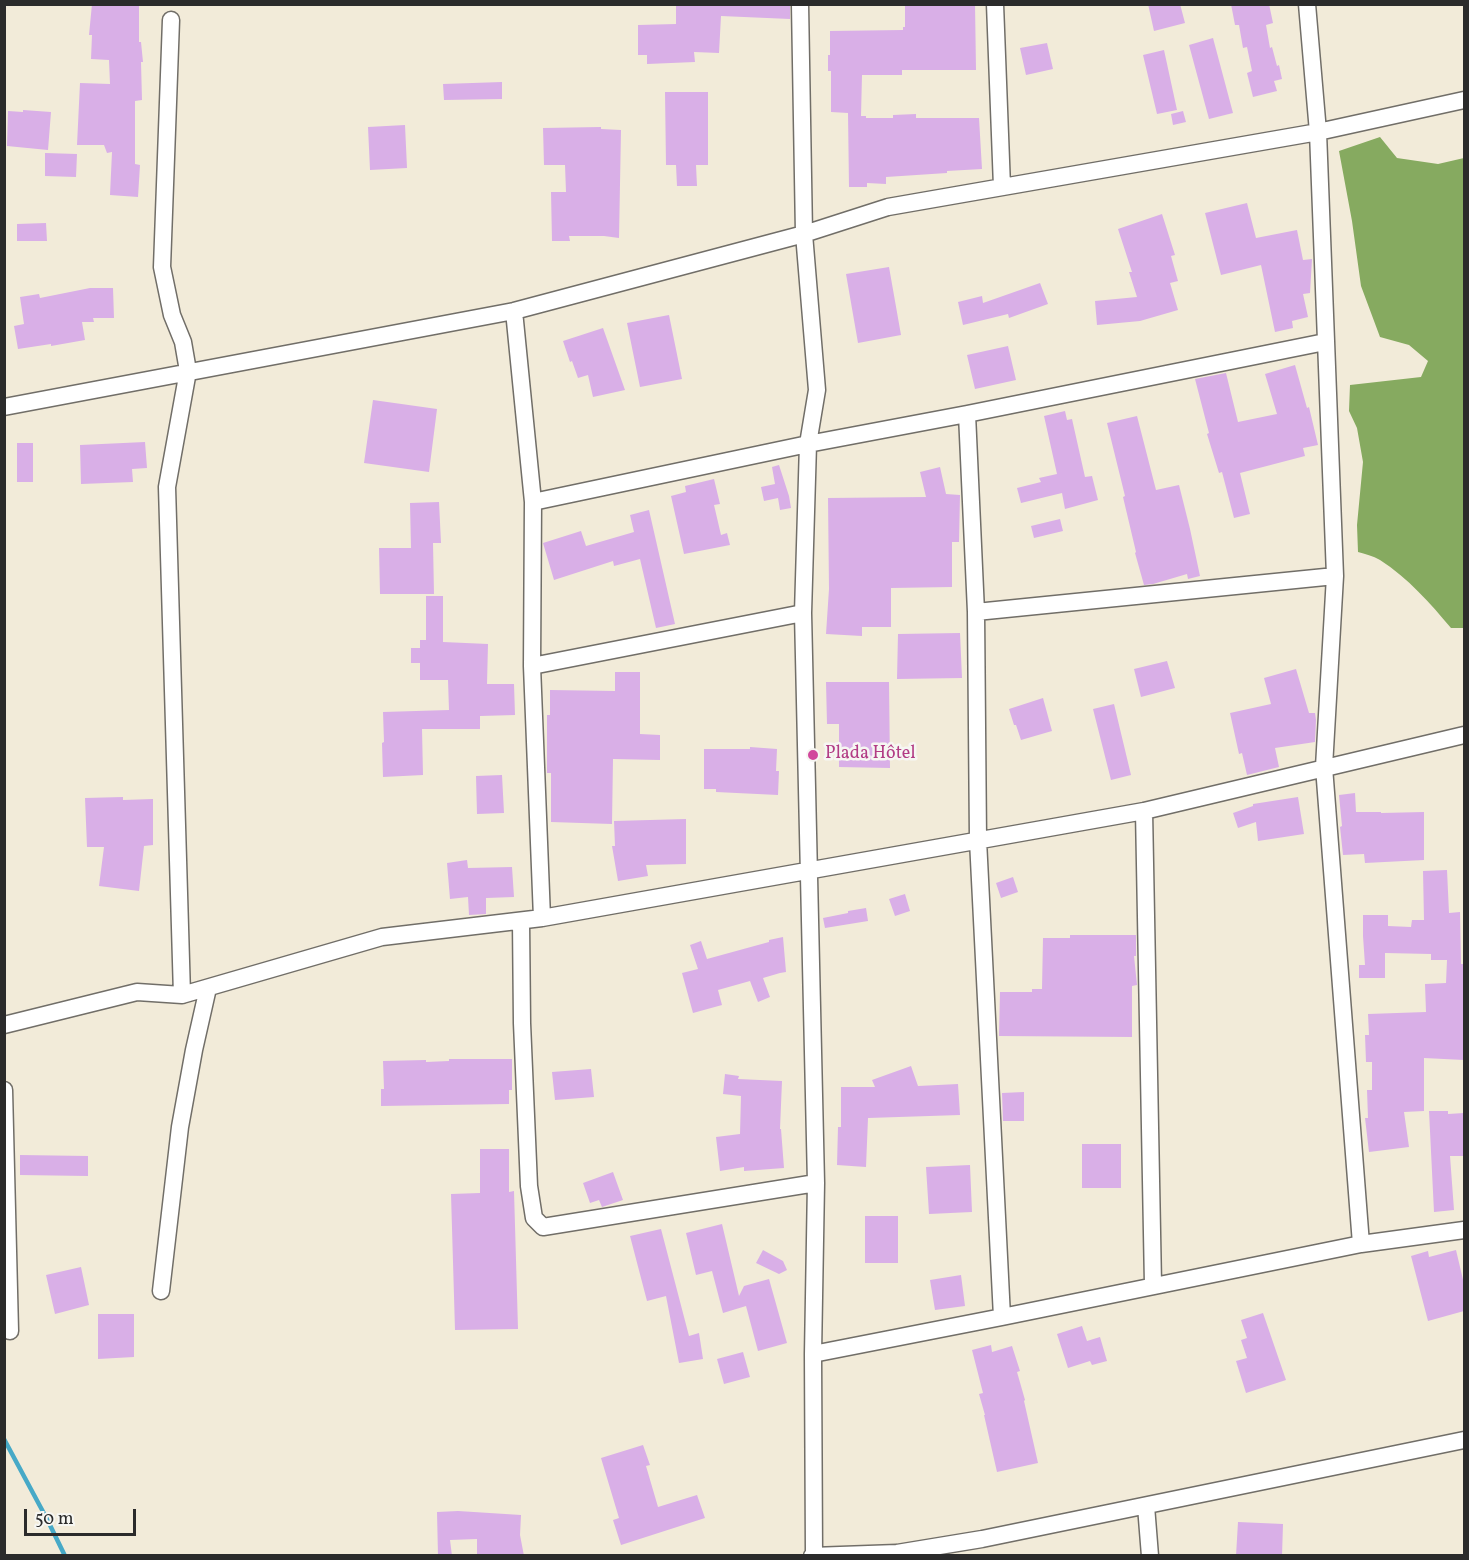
<!DOCTYPE html>
<meta charset="utf-8">
<style>
body{margin:0}
#map{position:relative;width:1469px;height:1560px;overflow:hidden;background:#f2ebd9;font-family:Vollkorn,serif}
canvas{display:block}
.frame{position:absolute;inset:0;border:6px solid #2b2b2b;pointer-events:none}
.scale{position:absolute;left:24px;top:1509px;width:112px;height:27px;box-sizing:border-box;border:3px solid #2b2b2b;border-top:0;padding-left:8px;font-size:18px;line-height:21px;white-space:nowrap;color:#2b2b2b;-webkit-text-stroke:4px #f6f6f2;paint-order:stroke}
</style>
<div id="map">
<canvas width="1469" height="1560"></canvas>
<div class="frame"></div>
<div class="scale">50 m</div>
</div>
<script>
const ctx = document.querySelector('canvas').getContext('2d');
ctx.lineJoin = 'round';
function paint(path, color) {
  ctx.fillStyle = color;
  ctx.fill(path, 'evenodd');
}
function stroke(path, color, width, dash) {
  ctx.strokeStyle = color;
  ctx.lineWidth = width;
  ctx.lineCap = dash ? 'butt' : 'round';
  ctx.setLineDash(dash || []);
  ctx.stroke(path);
}
function label(font, color, halo, rows, align = 'center') {
  ctx.font = font + ' Vollkorn,serif';
  ctx.lineWidth = 5;
  ctx.setLineDash([]);
  ctx.textBaseline = 'middle';
  ctx.strokeStyle = halo;
  ctx.fillStyle = color;
  for (const [text, x, y, turn = 0] of rows) {
    ctx.save();
    ctx.translate(x, y);
    ctx.rotate((+turn || 0) * Math.PI / 180);
    ctx.textAlign = isNaN(turn) ? turn : align;
    if (halo) ctx.strokeText(text, 0, 0);
    ctx.fillText(text, 0, 0);
    ctx.restore();
  }
}
const forest = new Path2D(`
 M1380,137l17,21 41,6 26,-6v470h-13c-21,-25 -43,-50 -71,-68 -7,-4 -15,-6 -22,-8l-1,-27 6,-63 -6,-34 -8,-17 1,-26 71,-8 7,-16 -19,-16 -29,-8 -19,-51 -9,-65 -13,-70z`);
const stream = new Path2D(`
 M4,1439l44,82 17,35`);
const building = new Path2D(`
 M92,4h47v38h2l2,20h-2l1,38 -7,1v63l5,1 -2,32 -28,-2 2,-43 -5,1 -3,-8h-27l3,-62 30,1 -1,-24 -18,-1 1,-24h-3z
 M676,4h114v15l-69,-3 -2,37 -25,-1 1,10 -48,2v-9h-9v-30l38,-1z
 M905,4h70l1,66h-74v5h-40l-1,41h5v2h27v-3l23,-1v4h63l3,51 -35,2v2l-61,4v7l-19,-1v4h-18l-1,-74 -17,-1v-41h-3v-16h2v-24l73,-1v-3h2z
 M1148,4h32l5,19 -31,8z
 M1231,4h38l4,19 -7,2 4,23 2,-1 5,19 2,-1 3,14 -8,2 3,10 -24,6 -6,-24 5,-2 -5,-24 -4,1 -4,-23h-4z
 M1213,38l20,75 -24,6 -20,-74z
 M1047,43l6,26 -27,6 -6,-27z
 M1164,50l13,60 -20,4 -14,-59z
 M502,82v17l-58,1 -1,-16z
 M665,92h43v73h-12l1,21h-20l-1,-21h-10z
 M23,110l28,2 -3,38 -41,-4 1,-35 15,1z
 M1183,111l3,11 -13,3 -2,-11z
 M405,125l2,43 -37,2 -2,-43z
 M601,127v2l20,1 -2,108 -15,-2h-35l1,5h-18l-1,-49h15l-1,-27h-21l-1,-37z
 M45,153l32,1 -1,23 -31,-1z
 M1247,203l9,35 41,-8 6,30 9,-1 -2,34 -7,1 5,23 -16,4 1,7 -18,4 -14,-67 -40,10 -16,-62z
 M1162,214l13,41 -4,1 7,25 -8,2 8,27 -38,11 -43,4 -2,-24 42,-4 -8,-25h3l-14,-43z
 M46,223l1,18h-30v-17z
 M889,267l12,68 -43,8 -12,-69z
 M1040,283l8,21 -39,14 -1,-4 -45,11 -5,-23 24,-6 1,7z
 M90,288h23l1,30h-21l1,4h-12l3,18 -34,6v-2l-33,5 -4,-23 10,-2 -4,-27 19,-3 1,4z
 M669,315l13,64 -42,8 -13,-64z
 M603,328l22,62 -32,7 -5,-22 -10,3 -6,-17 -2,1 -7,-21z
 M1008,346l8,34 -41,9 -8,-34z
 M1295,365l12,43 2,-1 9,38 -15,3 2,8 -65,17 10,41 -16,4 -12,-46 -3,1 -12,-39 2,-1 -14,-54 31,-6 12,49 39,-8 -12,-40z
 M373,400l64,9 -8,63 -65,-9z
 M1065,411l2,9 5,-1 13,58 7,-1 6,24 -33,9 -3,-16 -41,10 -4,-15 24,-6 -2,-4 18,-4 -13,-58z
 M1137,416l19,74 23,-5 11,44 10,47 -12,3 -1,-5 -34,10 -9,1 -9,-32 1,-1 -13,-55 2,-1 -18,-73z
 M145,442l2,26 -15,1 1,13 -52,2 -1,-39z
 M17,443h16v39h-16z
 M779,465l10,31 2,12 -11,2 -2,-12 -14,3 -3,-14 14,-3 -3,-17z
 M940,467l6,27 14,1 -1,47h-7v45l-61,1v39h-29v9l-36,-2 3,-45 -1,-91 98,-1 -6,-25z
 M714,479l6,25 -6,1 7,30 6,-2 3,12 -46,9 -13,-58 15,-4 -1,-6z
 M439,502l2,41h-8l1,51h-54l-1,-46h32l-1,-45z
 M649,510l26,114 -19,4 -16,-69 -26,7 -1,-5 -59,19 -11,-37 38,-12 5,15 48,-14 -4,-17z
 M1060,519l3,12 -29,7 -3,-12z
 M426,596h17v46l45,2 -1,40h27l1,31 -35,1v13h-58l1,46 -40,2 -1,-34 2,-1 -1,-30 66,-2 -1,-30h-28v-17h-9v-15h9v-8h6z
 M960,633l2,45 -65,1 1,-45z
 M1167,661l8,27 -34,9 -7,-28z
 M1296,669l13,44h6l1,7 -1,22 -40,6 4,19 -32,8 -5,-22 -3,1 -9,-41 41,-9 -7,-26z
 M615,672h25v62l20,1v25l-47,-1 -1,65 -61,-2v-49h-4v-58h3v-25l65,1z
 M826,682h63l1,86 -51,-1v-43h-12z
 M1043,698l9,33 -31,9 -5,-15h-2l-5,-16z
 M1114,704l17,71 -20,5 -18,-71z
 M750,747l27,2 -1,22h3l-1,24 -62,-3v-3h-12v-40h46z
 M502,775l2,38 -27,1 -1,-38z
 M1355,793l1,19h25v1l43,-1v48l-59,3 -1,-9 -21,1 -3,-28 2,-1 -3,-31z
 M123,797v3l30,-1v46l-9,1 -5,45 -40,-5 5,-39h-17l-2,-49z
 M1298,797l6,37 -46,7 -2,-19 -18,6 -5,-15 20,-7v-2z
 M686,819v45l-40,1 2,11 -30,5 -6,-35h3l-1,-25z
 M467,860l1,8 44,-1 2,30 -28,1v16l-17,1 -1,-18 -18,2 -3,-36z
 M1447,870l2,43 11,-1 1,52h3v96l-40,-2v53l-20,1 5,35 -40,5 -4,-34h3l-1,-28h5v-28h-6l-1,-27h4l-1,-21 58,-2 -1,-28 21,-1 1,-23h-16v-6l-46,-1v25h-26v-13h6l-2,-29v-21h25v11l23,1 1,-7h12l-1,-49z
 M1013,877l5,15 -17,6 -5,-15z
 M905,894l5,17 -15,5 -6,-17z
 M866,908l2,13 -43,7 -2,-10 25,-5v-2z
 M1070,935h66v21h-2l3,29 -5,1v51l-133,-1 1,-44h32v-3h10l1,-51h27z
 M783,937l3,35 -6,1 -17,5 7,19 -12,5 -8,-21 -32,9 4,15 -29,8 -11,-40 16,-4 -8,-24 11,-4 6,18 62,-17v-2z
 M449,1059h63v31h-3v14l-128,2v-17h3l-1,-28 43,-1v2l23,-1z
 M911,1066l7,20 40,-2 2,31 -92,3 -2,49 -29,-2 1,-38h3v-40h34l-3,-7z
 M591,1069l3,28 -39,3 -3,-28z
 M725,1074l14,2 -1,3 44,2 -2,48h1l3,39 -40,3v-4l-24,4 -4,-34 24,-3 1,-38 -18,-2z
 M1024,1092v29h-21l-1,-28z
 M1429,1111h19v3l16,-1v43h-14l4,54 -20,2z
 M1082,1144h39v44h-39z
 M480,1149h29v43l5,-1 4,138 -63,1 -4,-136 29,-1z
 M20,1155l68,1v20l-68,-1z
 M970,1165l2,47 -43,2 -3,-47z
 M613,1172l10,28 -21,7 -3,-7 -9,3 -7,-20z
 M865,1216h33v47h-33z
 M722,1224l17,72 5,-10 25,-7 18,64 -29,8 -12,-45 -23,7 -11,-42 -16,4 -10,-42z
 M661,1229l28,107 10,-3 4,26 -24,4 -13,-67 -19,5 -17,-65z
 M763,1250l20,11 4,9 -8,4 -23,-11z
 M1456,1250l8,34v27l-36,10 -17,-65 17,-5 1,6z
 M81,1267l8,38 -34,9 -9,-39z
 M961,1275l4,31 -30,4 -5,-30z
 M1263,1313l23,67 -40,13 -10,-32 11,-3 -6,-18 6,-2 -6,-18z
 M98,1314h36v43l-36,2z
 M1082,1326l5,15 13,-4 7,24 -15,4 -2,-4 -22,7 -11,-34z
 M991,1345l1,7 20,-6 8,25 -3,1 8,28 -1,1 14,62 -41,9 -13,-57h1l-6,-21 4,-1 -11,-43z
 M743,1352l7,25 -26,7 -7,-25z
 M643,1445l7,20 -4,1 12,41 39,-12 8,23 -84,27 -8,-25 6,-2 -18,-60z
 M458,1511l63,4 -1,20 4,21h-47v-17l-27,1 2,16h-14l-1,-44z
 M1238,1522l45,2 -1,32h-46z`);
const minor = new Path2D(`
 M800,4l4,230 13,156 -9,54 -5,169 13,570 -3,171 1,202
 M995,4l7,183
 M1307,4l11,128 17,444 -11,191 37,477
 M171,20l-9,247 10,48 11,27 5,29 -21,116 15,508
 M514,311l19,191
 M4,407l510,-96 290,-77 84,-27 430,-75 146,-32
 M967,414l9,198 2,228 24,477
 M976,612l359,-36
 M532,666l271,-53
 M1144,811l9,474
 M542,918l-10,-252 1,-164 275,-58 159,-30 358,-72
 M521,921l1,102 7,163 5,32 9,9 273,-44
 M4,1025l133,-33 45,3 200,-58 160,-19 602,-107 320,-76
 M4,1090l6,241
 M161,1291l19,-164 14,-77 14,-62
 M813,1354l189,-37 359,-73 103,-14
 M1146,1506l4,50
 M812,1556l85,-3 85,-14 482,-99`);
const markers = [
 [813,755,6,"#d1479c"]
];
const hotelNames = [
 ["Plada Hôtel",825,755]
];
paint(forest, '#86aa60');
stroke(stream, '#47a9c7', 4.5);
paint(building, '#d9afe7');
stroke(minor, '#716e68', 19);
stroke(minor, '#fff', 16);
for (const [x, y, r, color] of markers) {
  const dot = new Path2D();
  dot.arc(x, y, r, 0, 2 * Math.PI);
  ctx.fillStyle = color;
  ctx.fill(dot);
  stroke(dot, '#f6f6f2', 2);
}
label('18px', '#b23c85', '#f6f6f2', hotelNames, 'left');
</script>
